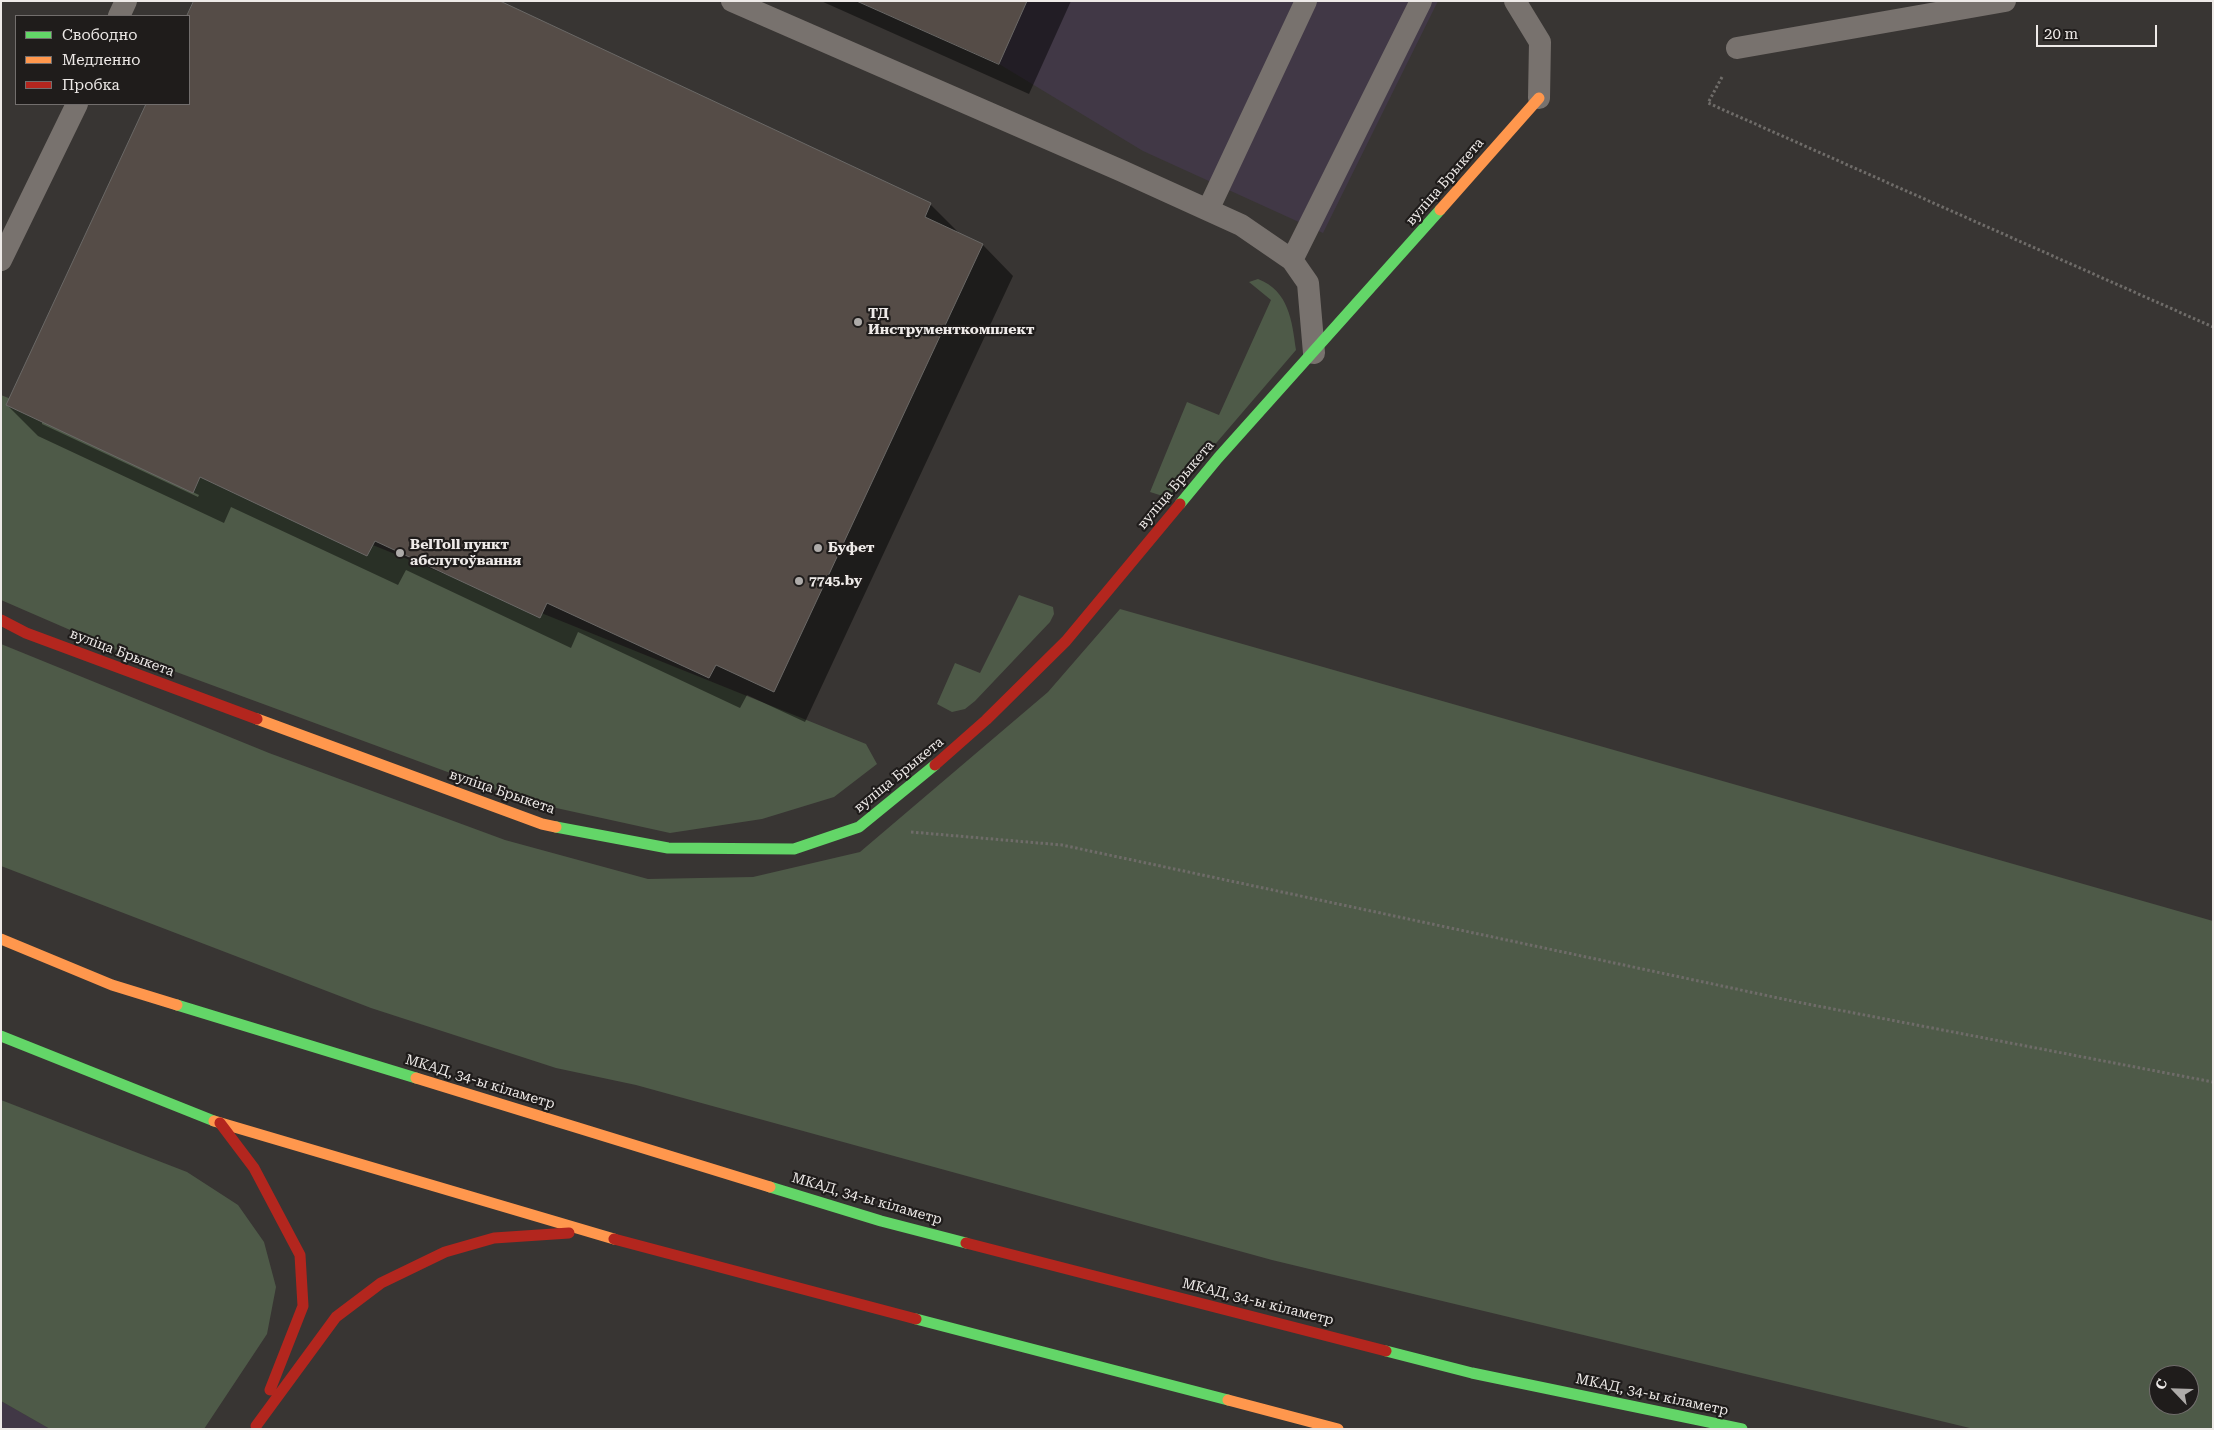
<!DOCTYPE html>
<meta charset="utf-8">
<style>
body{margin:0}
#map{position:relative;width:2214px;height:1430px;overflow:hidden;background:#383533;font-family:"Roboto Serif",serif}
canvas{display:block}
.frame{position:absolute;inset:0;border:2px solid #eeeae8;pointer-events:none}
.legend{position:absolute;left:15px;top:15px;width:175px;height:90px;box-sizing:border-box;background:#1f1c1b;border:1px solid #726e6d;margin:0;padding:6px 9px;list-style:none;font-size:15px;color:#eeeae8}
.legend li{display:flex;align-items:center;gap:10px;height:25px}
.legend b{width:25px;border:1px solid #726e6d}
.north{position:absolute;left:2149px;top:1365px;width:50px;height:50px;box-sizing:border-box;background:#1f1c1b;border:1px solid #726e6d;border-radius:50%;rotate:294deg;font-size:14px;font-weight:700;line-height:20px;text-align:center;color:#eeeae8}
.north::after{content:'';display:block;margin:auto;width:18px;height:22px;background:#aeaba9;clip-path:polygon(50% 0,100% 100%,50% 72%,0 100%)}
.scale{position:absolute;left:2036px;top:25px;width:121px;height:22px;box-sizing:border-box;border:2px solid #eeeae8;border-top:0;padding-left:6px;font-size:15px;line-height:18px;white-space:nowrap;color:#eeeae8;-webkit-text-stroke:4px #1f1c1b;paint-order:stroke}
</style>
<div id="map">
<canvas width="2214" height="1430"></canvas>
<div class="frame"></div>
<ul class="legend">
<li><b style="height:6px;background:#63d668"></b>Свободно</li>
<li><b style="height:6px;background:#ff974d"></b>Медленно</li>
<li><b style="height:6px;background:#b3261e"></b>Пробка</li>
</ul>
<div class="north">С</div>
<div class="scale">20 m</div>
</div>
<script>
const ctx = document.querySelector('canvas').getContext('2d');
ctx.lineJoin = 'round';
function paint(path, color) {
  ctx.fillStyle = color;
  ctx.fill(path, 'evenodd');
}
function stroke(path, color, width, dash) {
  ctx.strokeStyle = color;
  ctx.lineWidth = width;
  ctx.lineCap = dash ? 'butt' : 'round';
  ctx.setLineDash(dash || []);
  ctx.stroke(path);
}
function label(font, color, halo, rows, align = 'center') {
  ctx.font = font + ' "Roboto Serif",serif';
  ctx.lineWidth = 4.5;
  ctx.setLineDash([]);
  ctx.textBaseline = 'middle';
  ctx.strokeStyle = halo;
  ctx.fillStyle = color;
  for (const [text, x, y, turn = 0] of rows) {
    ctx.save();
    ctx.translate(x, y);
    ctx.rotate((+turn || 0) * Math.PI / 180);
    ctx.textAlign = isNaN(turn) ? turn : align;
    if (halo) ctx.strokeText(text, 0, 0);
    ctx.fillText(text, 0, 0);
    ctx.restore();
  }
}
const commercial = new Path2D(`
 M868,1h570l-115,232 -180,-82 -144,-87z
 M1,1401l49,28h-49z`);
const green = new Path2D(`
 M1258,279c31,12 34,42 38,71l-127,148 -19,-6 37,-90 32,13 52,-115 -22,-18z
 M1,395l865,349 11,20 -43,33 -72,22 -92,14 -141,-31 -415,-153 -113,-49z
 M1019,595l34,12 1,7 -4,8 -75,79 -10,8 -13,3 -15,-8 18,-41 25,10z
 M1120,609l1093,312v508h-239l-702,-169 -636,-175 -80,-17 -185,-60 -370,-142v-222l268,109 236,87 143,39 105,-2 107,-25 188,-160zM2159,1375h30v30h-30z
 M1,1100l186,72 51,33 26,37 12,45 -9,47 -63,95h-154l-49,-28z`);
const shadow = new Path2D(`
 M196,1l734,203 31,31 22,10 30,31 -208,446 -58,-27 -7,13 -162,-76 -7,16 -165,-78 -8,15 -167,-78 -7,16 -186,-87 -31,-31 141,-301h41v-88zM42,421l157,74 -1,2 -156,-73z
 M821,1h250l-42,93z`);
const building = new Path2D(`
 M194,1h306l431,202 -6,14 58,27 -209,448 -58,-27 -7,13 -162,-75 -7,15 -165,-77 -8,15 -167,-79 -7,16 -187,-88 140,-301h43v-88h-2z
 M857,1h170l-28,63z`);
const path = new Path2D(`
 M1722,77l-14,26 505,224
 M911,832l151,13 735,157 416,80`);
const lane = new Path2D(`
 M732,1l390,170 119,54 51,35 16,23 6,70
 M1515,1l25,41 -1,56
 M119,16l7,-15
 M1737,48l268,-47
 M1208,210l98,-209
 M1,260l76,-156
 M1292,260l129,-259`);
const fast = new Path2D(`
 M1180,504l38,-46 222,-248
 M556,827l112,21 126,1 65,-22 76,-62
 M177,1005l239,73
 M1,1036l213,85
 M770,1187l111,34 85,22
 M916,1319l312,81
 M1386,1351l86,22 270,56`);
const slow = new Path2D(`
 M1440,210l99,-112
 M257,719l285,105 14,3
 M1,939l111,46 65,20
 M416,1078l354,109
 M214,1121l400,118
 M1228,1400l110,29`);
const jam = new Path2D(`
 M1,620l25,13 231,86
 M935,765l51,-45 80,-79 114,-137
 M220,1123l34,45 46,87 3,51 -33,84
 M614,1239l302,80
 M966,1243l420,108
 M256,1426l80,-109 45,-34 64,-31 49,-14 75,-5`);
const markers = [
 [858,322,5,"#aeaba9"],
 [818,548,5,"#aeaba9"],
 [400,553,5,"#aeaba9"],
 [799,581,5,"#aeaba9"]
];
const streetNames = [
 ["вуліца Брыкета",1445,182,-49],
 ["вуліца Брыкета",1176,485,-50],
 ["вуліца Брыкета",122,653,21],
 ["вуліца Брыкета",899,775,-39],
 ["вуліца Брыкета",502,792,19],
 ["МКАД, 34-ы кіламетр",480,1082,17],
 ["МКАД, 34-ы кіламетр",867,1199,16],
 ["МКАД, 34-ы кіламетр",1258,1302,14],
 ["МКАД, 34-ы кіламетр",1652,1395,12]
];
const poiNames = [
 ["ТД",868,314],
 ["Инструменткомплект",868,330],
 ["BelToll пункт",410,545],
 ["абслугоўвання",410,561],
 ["Буфет",828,548],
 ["7745.by",809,581]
];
paint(commercial, '#413846');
paint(green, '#4e5a48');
paint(shadow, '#0007');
paint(building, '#554c47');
stroke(building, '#6a6866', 1);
stroke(path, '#6f6c69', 3, [2.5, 2.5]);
stroke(lane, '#78726e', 22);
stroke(fast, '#63d668', 11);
stroke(slow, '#ff974d', 11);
stroke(jam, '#b3261e', 11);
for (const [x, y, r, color] of markers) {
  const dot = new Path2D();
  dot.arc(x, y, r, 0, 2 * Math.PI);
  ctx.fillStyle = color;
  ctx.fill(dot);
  stroke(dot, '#1f1c1b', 2);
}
label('14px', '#eeeae8', '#1f1c1b', streetNames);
label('bold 14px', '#eeeae8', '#1f1c1b', poiNames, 'left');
</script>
